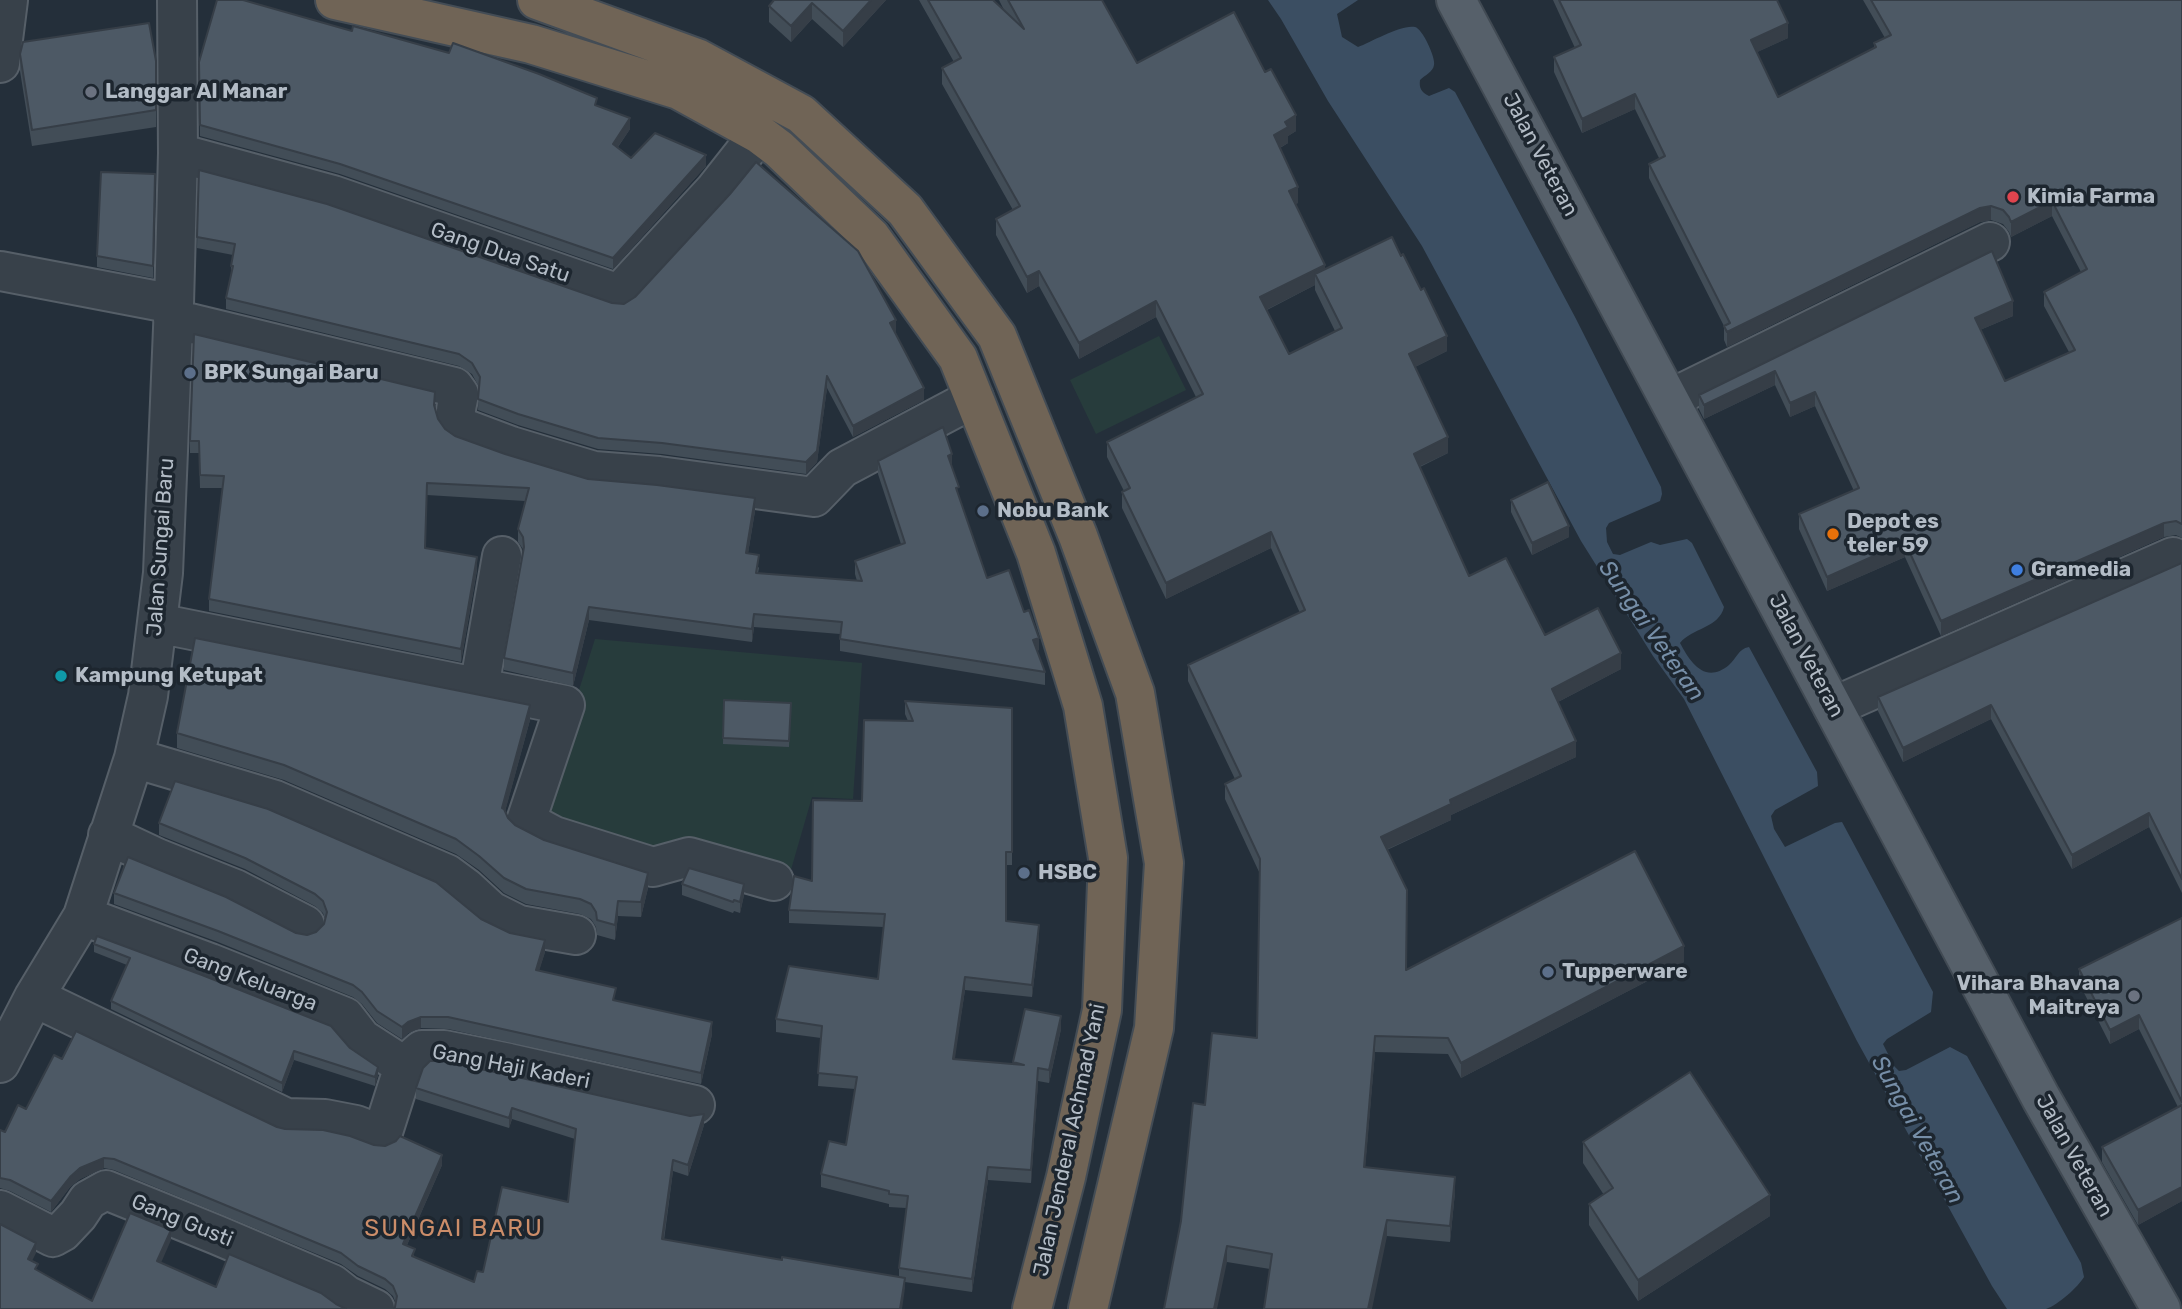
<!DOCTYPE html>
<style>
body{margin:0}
canvas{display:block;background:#242f3a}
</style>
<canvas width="2182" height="1309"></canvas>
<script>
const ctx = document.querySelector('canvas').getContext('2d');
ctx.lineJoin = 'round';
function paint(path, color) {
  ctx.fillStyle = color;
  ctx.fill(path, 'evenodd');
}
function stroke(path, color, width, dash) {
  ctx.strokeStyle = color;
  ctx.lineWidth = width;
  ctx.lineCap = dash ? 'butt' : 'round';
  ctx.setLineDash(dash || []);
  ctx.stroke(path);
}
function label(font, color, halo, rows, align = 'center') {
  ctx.font = font + ' Rubik,sans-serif';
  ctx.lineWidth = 7;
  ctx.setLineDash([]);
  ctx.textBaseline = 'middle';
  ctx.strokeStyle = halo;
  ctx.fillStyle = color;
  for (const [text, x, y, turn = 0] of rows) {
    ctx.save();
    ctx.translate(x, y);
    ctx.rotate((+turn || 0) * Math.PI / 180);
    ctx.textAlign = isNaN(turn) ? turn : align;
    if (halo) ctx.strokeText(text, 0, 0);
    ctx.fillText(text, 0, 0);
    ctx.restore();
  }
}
const green = new Path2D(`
 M1159,336l27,54 -90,44 -26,-54z
 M595,639l267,24 -9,136 -41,-2 -24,83 -125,-17 -125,-42z`);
const water = new Path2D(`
 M1268,0h90l-21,14 5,23 16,10c13,-5 44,-23 57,-20 7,1 21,31 19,38 -1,7 -9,10 -14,15 -1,8 1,12 9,16l20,-8 6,4 120,225 86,170 1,7 -2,7 -51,22 -3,5 1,14 6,12 7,1 31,-13 9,3 27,-6 5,4 32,64c-5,21 -32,21 -44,36 10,19 25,42 49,22 8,-7 9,-16 20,-18l68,125 1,14 -43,24 -4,6 3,13 11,18 50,-24 7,-1 91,170 -2,20 -44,27 -4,5 11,22 5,5 7,-1 44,-23 17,9 114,207 3,14c-6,10 -26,28 -38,32 -8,0 -30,0 -39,0l-15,-23 -135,-245 -173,-342 -31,-43 -72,-115 -159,-295 -94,-145 -47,-82z`);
const minor = new Path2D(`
 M0,63l8,-63
 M178,153l155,42 286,99 95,-103 45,-57
 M0,271l174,33
 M173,319l281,68 5,7c-2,12 -8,26 4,34l48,18 83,25 65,5 155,21 28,-29 132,-70
 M1670,399l320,-157
 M157,623l408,82 -39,116 28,15 99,31 36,-10 85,24
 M479,688l23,-132
 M1833,707l340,-150
 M134,758l141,42 172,74 19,14 25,23 28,14 57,10
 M108,835l49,23 78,31 70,36
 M83,916l127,47 135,54 17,22 42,27
 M34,997l252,121 39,1 31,6 26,10 22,-69 18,-16h22l65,13 186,42
 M0,1063l34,-66 49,-81 51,-158 14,-62 15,-123 11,-269 4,-151 -1,-153
 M0,1210l53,27 9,-5 16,-17 10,-15 18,-10 111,45 115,49 14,11 29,14`);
const major = new Path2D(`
 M1456,0l585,1098 120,211`);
const highway = new Path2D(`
 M335,0l196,44 148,46 80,44 20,15 92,88 87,121 78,195 47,153 25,152 -6,152 -36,167 -34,132
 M537,0l160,58 104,56 104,96 92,126 81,200 57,157 29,170 -10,165 -66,281`);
const wall = new Path2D(`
 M774,0h112l-43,47 -31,-28 -21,23 -22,-20v-16z
 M919,0h74l12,12 -6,-12h103l35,63 159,68 -8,5v7l-8,5 18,55 -3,1 30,65 122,82 -32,16 33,86 -28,14 49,109 76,59 76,34 -63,33 18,55 -125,58v5l-64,30 19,120 278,-8 -223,116 -13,-24 -73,-2 -10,115 90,25 -5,50 -63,-6 -117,33 -43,-7 -22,-157 52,-67 3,-164 -35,-75v-15l10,-5 -47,-98v-16l112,-52 -29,-65 -105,51 -44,-91v-16l2,-1 -17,-34v-15l89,-45 -40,-80 -77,42 -40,-73 -12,7 -31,-58v-16l17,-9 -71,-126v-16l12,-6zM1315,285v5l20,41 -46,23 -22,-44z
 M1553,0h224l11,38 -31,14 21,45 96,-49v-5l11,-5 -22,-38h319v538l-6,-3 -12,2 -223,99 -36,-79 -78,34 -28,-62v-15l55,-23 -39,-85 -25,11 -15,-32 -71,34 -5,-10v-14l293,-144 21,65 -33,14 25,51 64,-29 -25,-46v-14l37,-20 -29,-56 -41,21 -2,-5 -6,-8 -12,-4 -11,2 -253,125 -3,-7v-14l-75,-148v-14l10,-6 -24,-49 -53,24 -28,-61v-15l21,-9z
 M20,54l136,7v66l-124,19 -12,-75z
 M199,62l398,44 33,23 -12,18 13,11 75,8 -93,103 -273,-95 -140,-38z
 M199,170l413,133 284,28 -1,1 29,68 -71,37 -26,-49 -10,74 -11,12 -144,-20 -64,-5 -80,-24 -40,-15 1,-23 -7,-13 -13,-8 -233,-57v-11l5,-22v-10l2,-11 -36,-7z
 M155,174l-2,104 -56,-11v-11z
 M435,407l3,12 7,10 10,7 50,18 83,25 167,32 -7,42 11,15 -1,5 99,8 -2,-7v-13l46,-17 -23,-70v-13l74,6 7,30 28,81 37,34 15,38 -2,1 8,21v13l-205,-34v-17l-86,-7 -2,15 -163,-22 -16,66 -69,-16v-12l19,-109 -5,-7v-13l7,-28 -98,-6 -2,54 52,21 -16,92 -252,-51v-12l14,-111h-23l-1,-35h-9v-12z
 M1511,500l58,37 -37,18 -21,-43z
 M2182,563v330l-33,-66 -77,42 -81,-150 -88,43 -25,-51v-14z
 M724,700l67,3 -2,44 -66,-3z
 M905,701l107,7v157h-6v56l33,16 -7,60 -67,-7 -11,69 59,5 12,-55 36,20 -12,54 -11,-2 -7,102 -43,-3 -16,112 -67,-10v6l-510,19 1,-3 -3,-8 -8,-7 -27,-13 -17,-12 -227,-94 -10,-2 -24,11 -10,8 -19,25 -41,-21 -10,-3v-58l5,2 21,-23 36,-50 215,68 97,18 68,20 -35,80 8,12 59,25 9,-10 85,-70 7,-63 -63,-20 -3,9 -93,-29v-11l288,37 -16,51 -15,-5 -9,69 118,20 117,17v-9l7,-60 -17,-1v-3l-68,-17v-13l25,-29 9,-56 -37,-3 3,-48 -45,-6v-13l102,-40 6,-52 -95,-4v-13l23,-29 50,-80 46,-80 -3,-7z
 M530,720l-25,91 3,7 7,7 29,15 104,48 -7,29 -23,-1 -3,24 -18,-5 -1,-8 -5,-8 -11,-5 -54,-10 -22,-11 -25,-23 -23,-16 -172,-74 -107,-32v-15z
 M159,823l322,96 64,33 -6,18 77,31 96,33 -11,50 -253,-55 -27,-1 -13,5 -6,6 -25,-16 -15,-19 -9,-7 -135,-55 -104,-38v-11l193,42 9,-3 8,-8 1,-5 -2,-6 -8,-7 -70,-37 -86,-34z
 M682,884l62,11 -4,18 -6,-2 -1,2 -51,-18z
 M2182,918v283l-44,24 -36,-63v-15l76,-40 -39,-78 -29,15 -31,-61v-14z
 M94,944l256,104 28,27 -3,11 -81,-26 -12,32 -171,-83v-8l16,-36 -33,-13z
 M1583,1142l187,74 -132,85 -49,-76v-21l15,-9 -21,-32z`);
const shadedWall = new Path2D(`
 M871,0h15l-43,47v-16z
 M812,3v16l-21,23v-16z
 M1788,23v15l-37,17v-15z
 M1635,94v15l-53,24v-14z
 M1296,115v16l-8,5v7l-14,8v-16l11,-13z
 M630,118v11l-17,25v-10z
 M706,155v11l-93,103v-11z
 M1298,187v16l-9,4v-16z
 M2052,201v15l-41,21v-15z
 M1991,206v14l-11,2 -253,125v-15l253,-124z
 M1325,265v15l-10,-6v11l-55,28v-16z
 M1039,271v15l-12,7v-16z
 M1156,301v16l-77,42v-16z
 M2013,301v15l-38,16v-14z
 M896,320v11l-6,4v-12z
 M1447,336v15l-38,19v-16z
 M1775,371v14l-71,34v-14z
 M827,376v12l-10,74 -11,12v-12z
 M924,388v12l-71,37v-11z
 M1815,392v14l-25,11v-14z
 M1448,437v16l-34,16v-15z
 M952,454v13l-4,2v-13z
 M755,498v13l-9,55v-13z
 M2164,523v14l-223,99v-15z
 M1569,526v11l-37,18v-12z
 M1271,532v16l-105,51v-16z
 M1905,542v15l-78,34v-14z
 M477,557v13l-16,92v-13z
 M589,607v13l-16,66v-13z
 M754,614v13l-2,15v-13z
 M1039,638v12l-6,2v-12z
 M1621,653v16l-69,36v-16z
 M530,705v15l-28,103v-15z
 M1991,705v14l-88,43v-14z
 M1576,741v16l-125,58v5l-70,32v-15l69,-37z
 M2149,813v14l-77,42v-14z
 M648,873v15l-7,29v-15z
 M744,884v11l-4,18v-11z
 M618,901v15l-3,24v-15z
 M1039,925v12l-7,60v-12z
 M545,940v12l-9,29v-11z
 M1684,946v16l-223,116v-15z
 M965,977v13l-12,82v-13z
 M2139,1015v14l-29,15v-14z
 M1061,1016v13l-12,54v-13z
 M421,1017v11l-13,5 -6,6v-12l6,-5z
 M712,1022v12l-11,50v-11z
 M1375,1036v16l-11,131v-16z
 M294,1051v9l-12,32v-9z
 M378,1067v8l-3,11v-9z
 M1038,1068v13l-7,102v-13z
 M512,1108v11l-3,9v-10z
 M704,1114v11l-16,51v-11z
 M442,1155v10l-39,89v-10z
 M104,1158v10l-24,11 -10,8 -19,25v-11l19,-24 10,-9z
 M673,1160v11l-11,79v-11z
 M988,1167v13l-16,112v-13z
 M1455,1177v15l-5,50v-16z
 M2182,1187v14l-44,24v-15z
 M1770,1195v21l-132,85v-21z
 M1387,1220v16l-15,73h-4z
 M171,1230v10l-14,32v-11z
 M36,1243v10l-8,16v-10z
 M1227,1246v16l-10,47h-3z
 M905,1278v10l-3,21h-2z`);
const building = new Path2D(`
 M217,0h26l109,31 1,-5 96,27 4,-10 86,31 58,24 -2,7 35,13 -17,26 18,14 24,-25 51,22 -93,103 -273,-94 -140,-39 -1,-63z
 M774,0h97l-28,31 -31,-28 -21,23 -22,-20z
 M928,0h65l31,29 -16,-29h94l35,63 97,-51 31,60 6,-3 25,46 -11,7 3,5 -14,8 24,52 -9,4 36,74 -65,32 29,57 53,-26 -27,-54 77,-37 9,19 2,-2 18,36 3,-2 23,48 -38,18 39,83 -34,17 55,122 37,-18 39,77 53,-27 23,45 -69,36 24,52 -126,59 1,4 -70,33 26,53 -1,80 229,-119 49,95 -223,117 -13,-25 -73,-2 -11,131 91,10 -5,49 -63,-6 -19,89h-104l8,-55 -45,-8 -13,63h-50l17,-88 12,-118 12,2 7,-72 45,5 3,-179 -35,-75 16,-8 -53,-111 117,-55 -34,-78 -105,51 -44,-91 8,-4 -23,-46 96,-48 -47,-93 -77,42 -40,-72 -12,6 -31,-58 24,-13 -78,-138 19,-10z
 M1559,0h218l11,23 -37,17 27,57 98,-50 -2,-4 17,-8 -20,-35h311v524l-6,-3 -12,2 -223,98 -36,-79 -78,35 -28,-63 60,-26 -44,-96 -25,11 -15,-32 -71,34 -5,-10 293,-144 21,50 -38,17 30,63 70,-31 -31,-58 43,-23 -35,-68 -41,21 -2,-5 -6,-7 -12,-4 -11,2 -253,124 -3,-6 6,-3 -81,-159 16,-8 -30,-62 -53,25 -28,-62 27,-12z
 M149,23l7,38v49l-124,20 -12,-76 3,-12z
 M756,162l102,89 38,69 -6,3 34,65 -71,38 -26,-50 -10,75 -11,11 -144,-19 -64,-5 -80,-24 -40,-15 2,-22 -8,-14 -13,-9 -233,-56 7,-32h-2l4,-22 -38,-7 2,-67 128,34 285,99 12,1 11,-7 95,-103z
 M101,172l54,2 -2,92 -56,-10z
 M194,334l241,58 -1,13 4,14 7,10 10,7 50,18 83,25 69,6 98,13 -9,55 13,2 -3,18 106,8 -7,-20 50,-18 -27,-82 65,-34 9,27 -4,2 11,31 -3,1 31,90 22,-8 15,42 5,-2 10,28 -6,2 12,32 -205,-33 2,-17 -88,-8 -2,15 -163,-22 -16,66 -69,-15 20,-111 -1,-10 -5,-8 11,-41 -102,-5 -2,65 52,9 -16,92 -252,-50 15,-123 -24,-1 -1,-34h-9z
 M1548,482l21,44 -37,17 -21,-43z
 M2182,563v316l-33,-66 -77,42 -81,-150 -88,43 -25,-51z
 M195,638l335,67 -28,103 2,1 4,9 7,7 29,15 104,33 -7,29 -23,-1 -3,24 -18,-5 -1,-8 -5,-8 -11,-5 -54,-10 -22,-11 -25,-22 -23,-17 -172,-74 -107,-32z
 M724,700l67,3 -2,38 -66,-3z
 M905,701l107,7v144h-6v69l33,4 -7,60 -67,-8 -12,82 71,6 -11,-3 12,-53 36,7 -12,54 -11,-2 -7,102 -43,-3 -16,112 -73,-11 9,-72 -19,-2v-3l-68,-17 8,-33 17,4 11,-68 -39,-4 4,-47 -46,-7 13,-53 89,13 7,-65 -96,-4 5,-34 18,5 1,-81 49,1 2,-81 49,1z
 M175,781l93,28 168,73 45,37 29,14 35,7 -9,30 80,18 -3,12 99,22 -11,51 -253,-56h-27l-13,5 -6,5 -25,-16 -15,-19 -9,-7 -135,-54 -104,-38 14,-36 98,40 70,36 11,2 9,-3 8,-8 3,-12 -4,-11 -8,-7 -70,-36 -86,-35z
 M689,868l55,16 -4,18 -6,-2 -1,2 -51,-18z
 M2182,918v184l-43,-87 -29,15 -31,-61z
 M97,936l105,39 129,51 19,22 28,19 -3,10 -81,-26 -12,32 -171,-82 19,-43 -36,-14z
 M76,1031l201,96 8,2 38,1 27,6 24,9 11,1 11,-5 4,-5 42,19 -39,89 12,5 -3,7 62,26 3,-11 6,1 19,-85 66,15 8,-73 -64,-21 -3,10 -93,-30 7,-20 7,-7h12l62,13 186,42 14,-2 -16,51 -15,-5 -11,79 120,21v-3l123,21 -5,31h-506l1,-2 2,-11 -4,-10 -8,-7 -27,-13 -17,-13 -227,-94 -10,-1 -24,10 -10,9 -19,24 -41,-21 -10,-2v-48l5,2 13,-27 8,4 28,-54 8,4z
 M1690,1072l80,123 -132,85 -49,-76 24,-16 -30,-46z
 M2182,1105v82l-44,23 -36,-63z
 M130,1213l41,17 -14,31 59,26 13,-33 92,39 15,11 10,5h-346v-85l36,19 -8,16 10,5 -3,5 57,32z`);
const markers = [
 [91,92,7,"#6b7280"],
 [2013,197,7,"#e0444e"],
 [190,373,7,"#5c6f8a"],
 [983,511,7,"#5c6f8a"],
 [1833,534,7,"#e8710a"],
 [2017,570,7,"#3f7fe0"],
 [61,676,7,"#0f9aa8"],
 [1024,873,7,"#5c6f8a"],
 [1548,972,7,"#5c6f8a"],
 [2134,996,7,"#6b7280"]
];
const poiNames = [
 ["Langgar Al Manar",105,92],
 ["Kimia Farma",2027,197],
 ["BPK Sungai Baru",204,373],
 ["Nobu Bank",997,511],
 ["Depot es",1847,522],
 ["teler 59",1847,546],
 ["Gramedia",2031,570],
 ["Kampung Ketupat",75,676],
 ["HSBC",1038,873],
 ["Tupperware",1562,972],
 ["Vihara Bhavana",2120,984,"right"],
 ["Maitreya",2120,1008,"right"]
];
const streetNames = [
 ["Jalan Veteran",1540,155,62],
 ["Gang Dua Satu",500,253,19],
 ["Jalan Sungai Baru",161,547,-86],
 ["Jalan Veteran",1806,656,62],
 ["Gang Keluarga",250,980,21],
 ["Gang Haji Kaderi",511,1067,11],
 ["Jalan Jenderal Achmad Yani",1070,1140,-78],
 ["Jalan Veteran",2074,1156,61],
 ["Gang Gusti",182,1221,22]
];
const waterNames = [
 ["Sungai Veteran",1651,631,55],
 ["Sungai Veteran",1917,1130,61]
];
const quarterNames = [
 ["SUNGAI BARU",454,1229]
];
paint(green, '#273c3c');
paint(water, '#3b4e62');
stroke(minor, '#565f68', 42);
stroke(major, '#414a53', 42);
stroke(highway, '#434c55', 42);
stroke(minor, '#38414a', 38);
stroke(major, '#56606a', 38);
stroke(highway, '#706456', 38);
paint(wall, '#424d57');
paint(shadedWall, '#363e47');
paint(building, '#4d5965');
stroke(building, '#363e47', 2);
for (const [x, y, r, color] of markers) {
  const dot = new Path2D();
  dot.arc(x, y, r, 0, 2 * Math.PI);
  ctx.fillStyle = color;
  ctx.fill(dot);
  stroke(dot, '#1d262f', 2.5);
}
label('bold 21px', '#b3bcc6', '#1d262f', poiNames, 'left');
label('21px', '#b3bcc6', '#1d262f', streetNames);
label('italic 23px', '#768ea7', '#1d262f', waterNames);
ctx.letterSpacing = '2px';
label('24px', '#cc8d69', '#1d262f', quarterNames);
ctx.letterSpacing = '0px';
</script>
